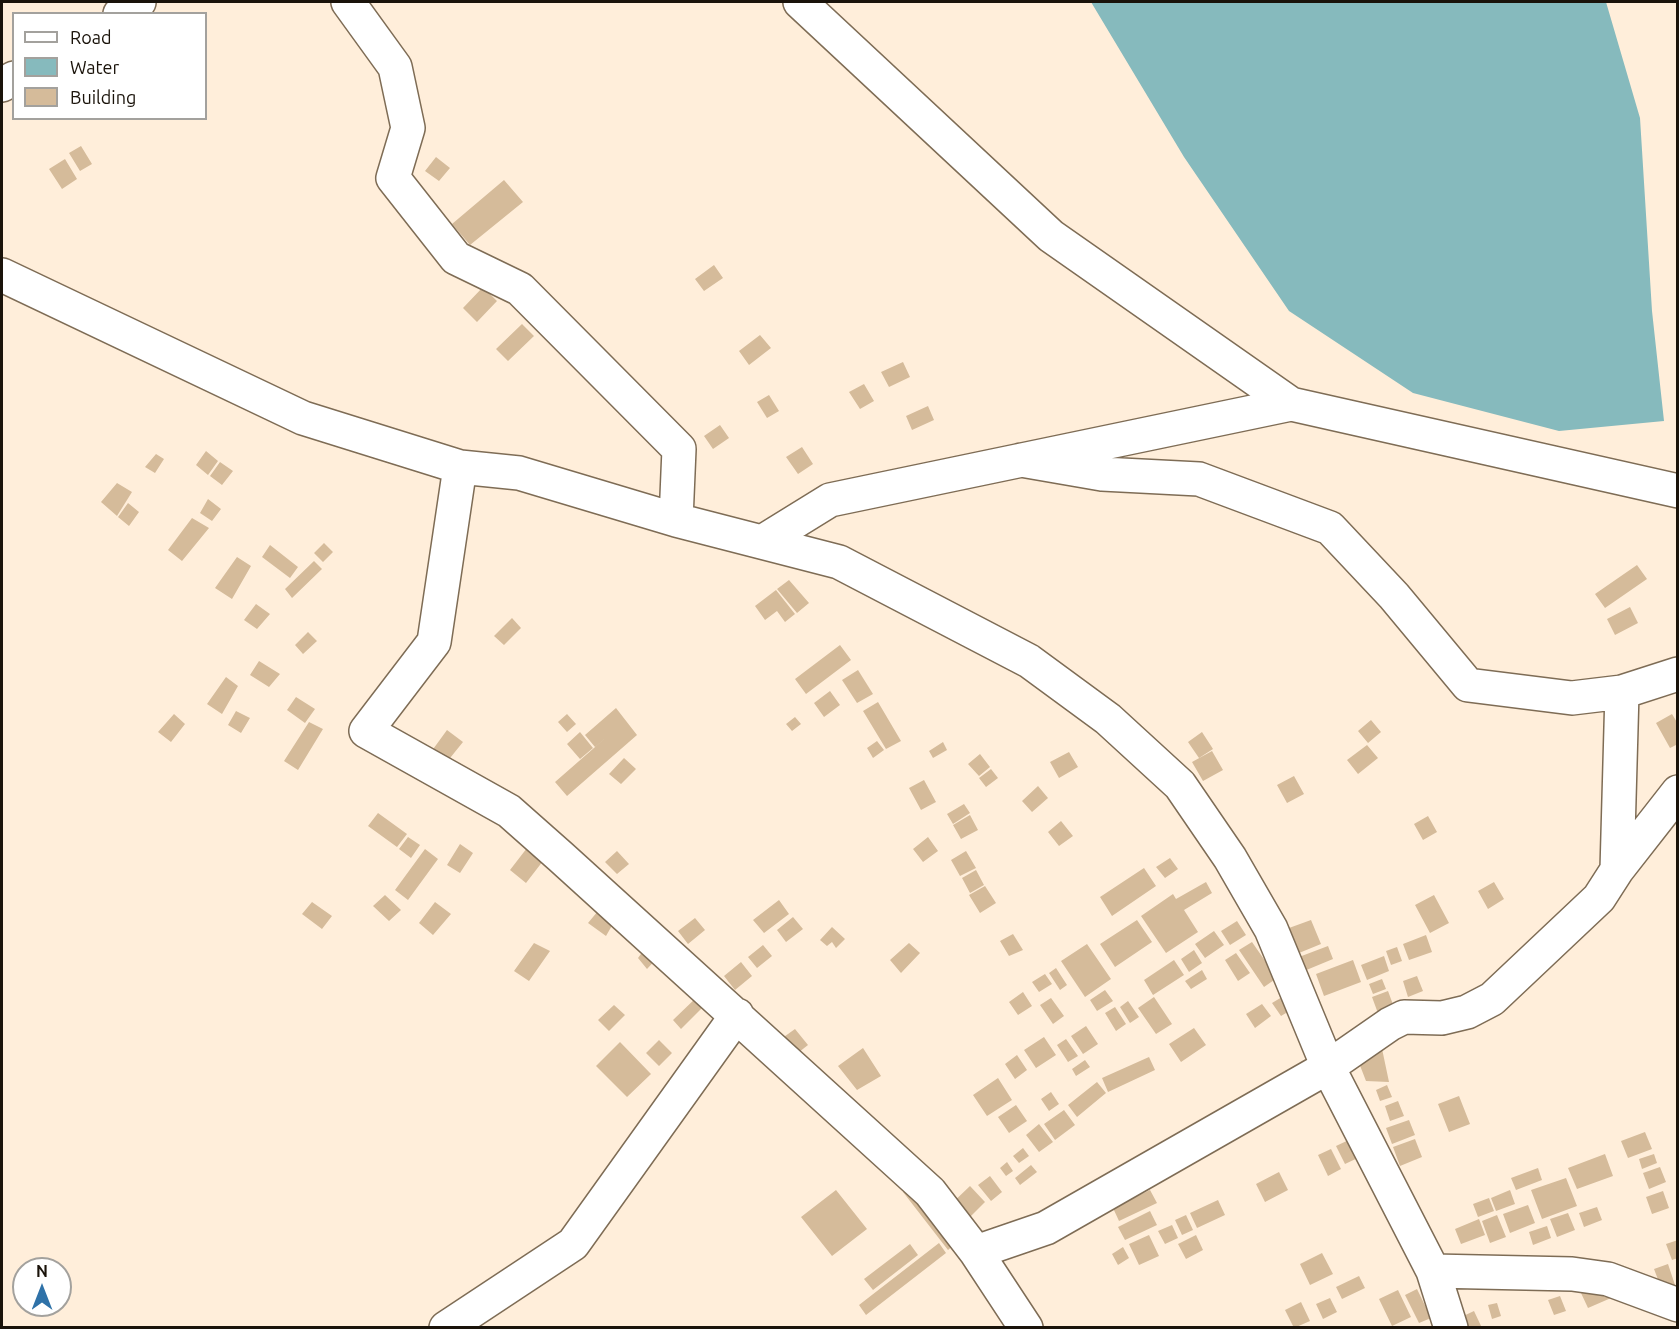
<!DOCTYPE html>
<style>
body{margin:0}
#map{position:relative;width:1679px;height:1329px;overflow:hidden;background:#ffeeda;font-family:Ubuntu,sans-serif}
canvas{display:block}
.frame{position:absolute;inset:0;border:3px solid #1a130a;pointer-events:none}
.legend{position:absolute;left:12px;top:12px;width:195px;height:108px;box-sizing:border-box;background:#fff;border:2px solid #a3a19d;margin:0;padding:8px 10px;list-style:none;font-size:18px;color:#1a130a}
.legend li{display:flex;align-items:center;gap:12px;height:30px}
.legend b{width:30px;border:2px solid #a3a19d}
.north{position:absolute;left:12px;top:1257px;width:60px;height:60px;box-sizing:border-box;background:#fff;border:2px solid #a3a19d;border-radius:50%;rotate:0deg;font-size:16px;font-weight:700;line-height:24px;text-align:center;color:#1a130a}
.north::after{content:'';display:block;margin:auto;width:21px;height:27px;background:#2f72a8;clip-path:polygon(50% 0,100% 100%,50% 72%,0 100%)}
</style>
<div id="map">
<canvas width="1679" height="1329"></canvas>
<div class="frame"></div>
<ul class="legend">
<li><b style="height:8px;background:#fff"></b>Road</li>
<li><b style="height:16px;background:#86babd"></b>Water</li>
<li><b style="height:16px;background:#d5bb9a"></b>Building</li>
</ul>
<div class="north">N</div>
</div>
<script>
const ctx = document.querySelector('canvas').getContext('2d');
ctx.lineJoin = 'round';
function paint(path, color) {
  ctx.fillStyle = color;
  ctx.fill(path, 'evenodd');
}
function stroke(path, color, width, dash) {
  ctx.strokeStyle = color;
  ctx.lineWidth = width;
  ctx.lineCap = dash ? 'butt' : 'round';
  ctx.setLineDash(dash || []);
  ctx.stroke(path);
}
const water = new Path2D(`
 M1091,2h515l34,116 12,193 12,110 -105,10 -146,-38 -124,-82 -105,-154z`);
const building = new Path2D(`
 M81,146l11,18 -12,7 -11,-18z
 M436,157l14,11 -11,13 -14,-10z
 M65,159l12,20 -15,10 -13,-20z
 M504,180l19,22 -53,43 -18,-21z
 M714,265l9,13 -19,13 -9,-12z
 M483,287l14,14 -20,21 -14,-14z
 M522,324l12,12 -26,25 -12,-12z
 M760,335l11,13 -22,17 -10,-14z
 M903,362l7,15 -21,10 -8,-15z
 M864,384l10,17 -14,8 -11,-17z
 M769,395l10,16 -12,7 -10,-16z
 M928,406l6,14 -22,10 -6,-14z
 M720,425l9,13 -16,11 -9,-13z
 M802,447l11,17 -15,10 -12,-17z
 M206,451l12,10 -10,14 -12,-10z
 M156,454l8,5 -9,14 -10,-6z
 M220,462l13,9 -11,14 -12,-9z
 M117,483l15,9 -15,24 -16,-14z
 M208,499l13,10 -9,12 -12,-8z
 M128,503l11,9 -10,14 -11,-9z
 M192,518l17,10 -27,33 -14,-11z
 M324,543l9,9 -10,10 -9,-9z
 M270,545l28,22 -8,11 -28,-21z
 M237,557l14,9 -19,33 -17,-11z
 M314,561l8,8 -30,29 -7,-9z
 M1637,565l10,14 -42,29 -10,-14z
 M789,580l20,23 -12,10 -20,-24z
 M776,590l19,24 -10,8 -8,-11 -12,9 -10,-14z
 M256,604l14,10 -13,15 -13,-9z
 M1630,607l8,16 -23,12 -8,-16z
 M512,618l9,10 -17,17 -10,-9z
 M308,632l9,9 -14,13 -8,-9z
 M840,645l11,15 -45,34 -11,-15z
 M259,661l21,13 -11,13 -19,-12z
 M858,670l15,24 -16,9 -15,-23z
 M226,677l12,9 -16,28 -15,-10z
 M830,691l10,14 -16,12 -10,-14z
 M296,697l19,12 -10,14 -18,-13z
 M878,702l23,39 -15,8 -23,-38z
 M616,708l21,27 -70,61 -12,-14 55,-48 -15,13 -10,-12z
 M236,711l14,7 -9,15 -13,-8z
 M174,714l11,10 -14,18 -13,-10z
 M567,714l9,10 -9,8 -9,-10z
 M1672,714l6,10v20l-8,4 -14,-25z
 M795,717l6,7 -9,7 -6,-7z
 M1371,720l10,12 -13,11 -10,-12z
 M309,722l14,7 -25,41 -14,-9z
 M447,730l16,12 -17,21 -15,-11z
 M580,732l13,16 -13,11 -13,-15z
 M1202,732l11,17 -14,9 -11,-16z
 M877,741l7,9 -11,8 -6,-10z
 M943,742l4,8 -14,8 -4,-7z
 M1367,745l11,13 -20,16 -11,-14z
 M1212,751l11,19 -20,11 -11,-19z
 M1069,752l9,15 -19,11 -9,-16z
 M980,754l10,13 -11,9 -11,-12z
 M624,758l12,11 -15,15 -12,-10z
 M991,769l7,9 -12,9 -7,-9z
 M1294,776l10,18 -17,9 -10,-18z
 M924,780l12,22 -15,8 -12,-22z
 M1038,786l10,12 -16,14 -10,-11z
 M964,804l6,9 -17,11 -6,-10z
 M378,813l29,21 -10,13 -29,-21z
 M970,815l8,15 -17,9 -8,-14z
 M1428,816l9,16 -14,8 -9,-16z
 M1061,821l12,15 -14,10 -11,-14z
 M408,837l12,8 -9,13 -12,-9z
 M928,837l10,14 -15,11 -10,-13z
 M460,844l13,9 -13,20 -13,-8z
 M527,848l16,13 -17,22 -16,-13z
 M425,849l13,10 -30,41 -13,-10z
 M617,851l12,13 -12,10 -12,-12z
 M966,851l10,17 -16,8 -9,-16z
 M1170,858l8,11 -13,9 -9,-11z
 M1144,868l12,18 -44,30 -12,-19z
 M976,870l8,15 -14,8 -8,-15z
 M1206,882l6,11 -28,17 14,22 -32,21 -25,-37 32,-22 3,5z
 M1494,882l10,17 -16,10 -10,-18z
 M985,886l11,17 -16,10 -11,-18z
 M385,895l16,15 -12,11 -16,-15z
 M1434,895l15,28 -19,10 -15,-28z
 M779,900l10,14 -25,19 -11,-13z
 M312,902l20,14 -10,13 -20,-15z
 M435,902l16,12 -18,21 -14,-12z
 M598,911l16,11 -8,14 -18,-13z
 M793,917l10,12 -17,13 -9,-12z
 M695,918l10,12 -17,14 -10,-13z
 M1137,920l15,22 -37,25 -15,-23z
 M1311,920l10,24 -22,9 -10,-25z
 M1237,921l9,14 -16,10 -9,-14z
 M832,927l13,12 -9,9 -4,-6 -5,4 -7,-6z
 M1214,931l10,14 -19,13 -10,-14z
 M1013,934l10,16 -14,6 -9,-15z
 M1426,935l6,17 -23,8 -6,-16z
 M1252,942l25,36 -13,9 -25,-37z
 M534,943l16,8 -21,30 -15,-10z
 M909,943l11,10 -19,20 -11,-13z
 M1087,944l24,35 -26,18 -24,-36z
 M763,945l9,11 -15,12 -9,-11z
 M1328,946l5,13 -29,12 -5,-14z
 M646,947l14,8 -13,14 -9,-11z
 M1397,947l5,14 -11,4 -5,-14z
 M1194,950l8,13 -13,9 -8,-13z
 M1236,953l14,20 -12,8 -13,-21z
 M1384,956l5,15 -22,9 -6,-15z
 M1174,960l10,15 -31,20 -9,-15z
 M1353,960l8,22 -37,14 -8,-22z
 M741,962l11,14 -17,14 -11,-14z
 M1056,968l11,17 -7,5 -11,-17z
 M1202,970l5,9 -16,10 -6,-8z
 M1045,974l7,10 -13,8 -7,-10z
 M1417,976l6,15 -15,6 -5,-16z
 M1382,979l4,10 -13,5 -4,-10z
 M1105,990l8,11 -16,10 -7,-11z
 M1388,991l7,19 -16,6 -7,-19z
 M1023,992l9,14 -14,9 -9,-13z
 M699,995l8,8 -26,26 -8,-9z
 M1154,997l18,27 -16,10 -18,-26z
 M1282,997l9,13 -10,6 -9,-13z
 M1051,998l13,18 -11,8 -13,-19z
 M1128,1001l11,16 -9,6 -10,-16z
 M1262,1004l9,12 -16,12 -9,-14z
 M614,1005l11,10 -16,16 -11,-11z
 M1115,1007l11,17 -10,7 -11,-18z
 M1086,1026l12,18 -15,10 -12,-18z
 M1194,1028l12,17 -25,17 -12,-18z
 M795,1029l13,16 -14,11 -13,-17z
 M1044,1037l12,18 -20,13 -12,-18z
 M1066,1039l12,17 -10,6 -11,-17z
 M659,1040l13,13 -13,13 -13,-13z
 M620,1042l31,32 -24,23 -31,-31z
 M1381,1044l8,38 -23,-1 -12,-31z
 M863,1048l18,28 -24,14 -19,-24z
 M1017,1055l10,15 -12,9 -10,-15z
 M1149,1057l6,13 -47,22 -6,-14z
 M1085,1060l5,7 -14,9 -4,-7z
 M998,1078l14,22 -25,16 -14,-21z
 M1097,1082l9,11 -29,24 -9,-12z
 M1387,1085l5,12 -12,4 -4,-11z
 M1051,1092l8,12 -10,7 -8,-12z
 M1459,1096l11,28 -21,8 -11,-28z
 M1398,1101l6,15 -14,5 -5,-15z
 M1016,1105l11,16 -18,12 -11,-16z
 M1064,1110l11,15 -20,15 -11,-16z
 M1409,1120l6,15 -23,9 -6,-16z
 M1039,1124l14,18 -14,10 -13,-17z
 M1645,1132l7,17 -24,9 -7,-17z
 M1353,1138l9,18 -17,8 -9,-18z
 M1415,1139l7,18 -22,9 -7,-19z
 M1023,1148l6,8 -10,7 -6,-7z
 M1331,1149l10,20 -13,7 -10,-21z
 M1605,1154l8,22 -36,13 -9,-21z
 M1654,1154l3,9 -15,6 -3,-10z
 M1007,1162l6,9 -7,5 -6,-8z
 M1031,1165l6,7 -17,13 -5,-7z
 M1660,1167l6,15 -17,7 -6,-16z
 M1538,1168l4,12 -26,10 -5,-12z
 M1279,1172l9,18 -23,12 -9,-18z
 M990,1176l12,16 -11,9 -13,-16z
 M1566,1178l11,28 -35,13 -11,-29z
 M916,1182l45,57 -13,11 -45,-58z
 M970,1186l15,16 -22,22 -16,-16z
 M836,1190l31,39 -35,27 -31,-39z
 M1150,1190l7,13 -38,18 -6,-13z
 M1510,1190l5,14 -19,7 -5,-13z
 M1663,1191l6,17 -17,6 -6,-17z
 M1489,1198l5,13 -16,6 -5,-13z
 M1218,1200l7,15 -28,13 -7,-15z
 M1528,1205l7,18 -25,10 -7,-19z
 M1597,1207l5,13 -18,7 -5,-14z
 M1150,1211l7,14 -32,15 -7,-13z
 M1568,1213l7,17 -18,7 -7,-18z
 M1186,1215l7,15 -11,5 -7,-15z
 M1497,1215l9,22 -16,6 -8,-22z
 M1479,1219l6,16 -24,9 -6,-15z
 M1172,1225l6,13 -13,6 -7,-13z
 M1547,1226l4,12 -18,7 -4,-13z
 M1149,1235l10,21 -20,9 -10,-21z
 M1196,1235l7,15 -17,9 -8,-15z
 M1678,1240v18l-6,2 -6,-16z
 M939,1243l7,10 -80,62 -7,-10z
 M910,1244l8,11 -45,35 -9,-11z
 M1123,1247l6,11 -11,7 -6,-11z
 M1322,1253l11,21 -23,11 -10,-21z
 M1668,1264l7,21 -13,5 -8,-21z
 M1597,1268l14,30 -23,10 -14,-30z
 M1359,1276l6,12 -23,11 -6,-12z
 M1417,1289l14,29 -12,5 -14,-28z
 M1398,1290l13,27 -19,9 -13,-27z
 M1560,1296l6,15 -12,4 -6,-15z
 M1330,1298l7,14 -14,7 -7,-15z
 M1301,1302l9,19 -16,7 -9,-18z
 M1497,1303l4,13 -9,3 -4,-14z
 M1474,1311l8,17h-21l-4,-9z`);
const minor = new Path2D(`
 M348,2l47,65 13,61 -15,50 63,80 64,31 159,160 -3,71
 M800,2l251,234 240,168 387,87
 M120,14l19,-12
 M2,85l12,-7
 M2,275l301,143 157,49 59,6 157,47 163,42 190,99 79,58 72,66 50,73 41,71 57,138 105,204 139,3 36,5 70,26
 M1021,460l81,14 97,5 131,49 64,68 74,89 104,13 50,-6 56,-18
 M460,467l-26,175 -68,89 143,80 52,46 369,335 46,60 50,76
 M762,542l68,-42 461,-96
 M1617,870l5,-178
 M976,1252l70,-24 282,-161 62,-43 14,-7 38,1 25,-6 25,-13 107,-101 18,-28 61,-78
 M1433,1271l18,57
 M446,1328l127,-84 164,-229`);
paint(water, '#86babd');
paint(building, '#d5bb9a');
stroke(minor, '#7e6c55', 36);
stroke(minor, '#fff', 33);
</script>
